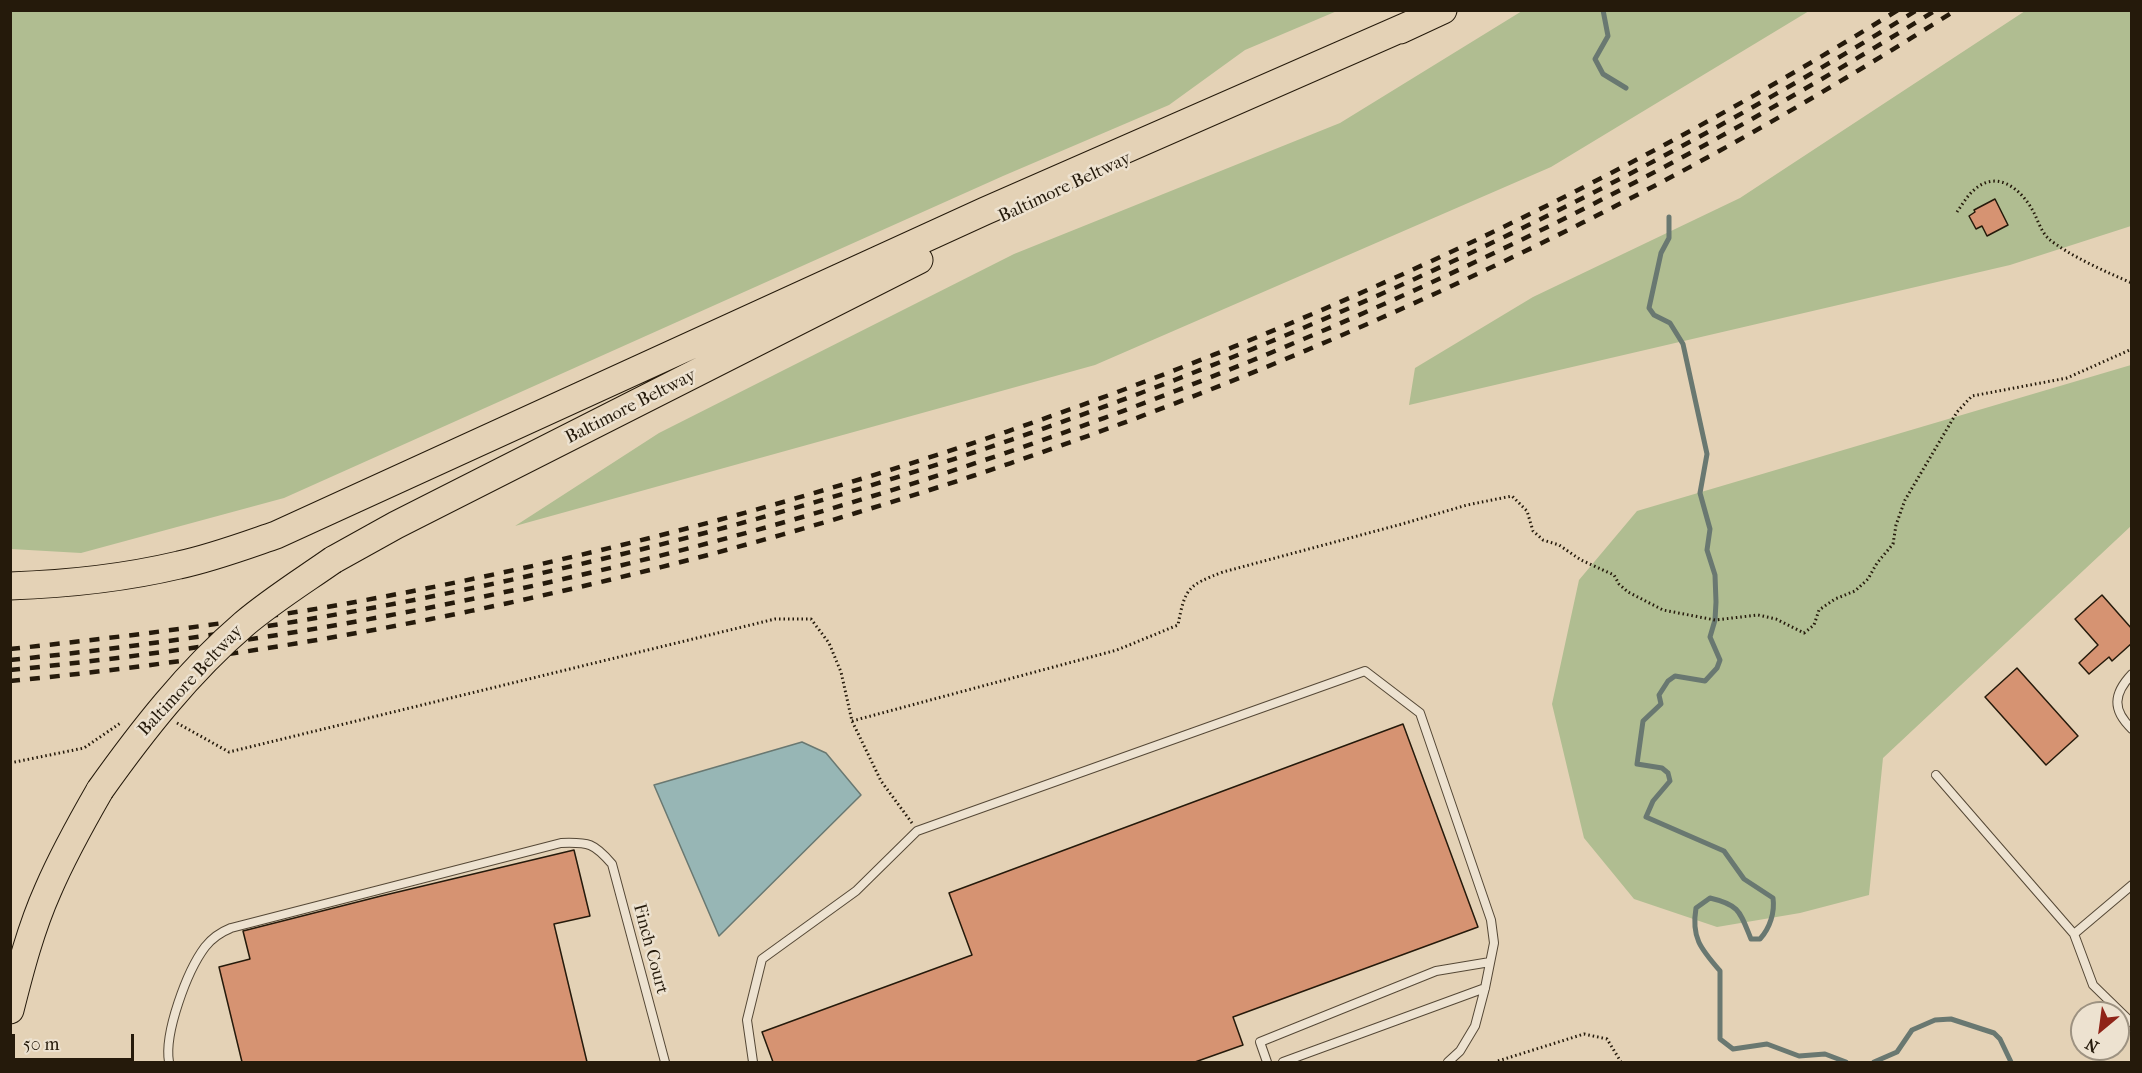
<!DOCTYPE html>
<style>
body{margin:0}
#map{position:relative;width:2142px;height:1073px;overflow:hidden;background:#e4d2b6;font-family:"IM FELL French Canon",serif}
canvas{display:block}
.frame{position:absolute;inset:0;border:12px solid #251a0b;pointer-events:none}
.north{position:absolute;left:2070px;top:1001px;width:60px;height:60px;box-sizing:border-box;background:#ede2d0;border:2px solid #9d9281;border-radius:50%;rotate:209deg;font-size:16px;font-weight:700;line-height:24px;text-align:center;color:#251a0b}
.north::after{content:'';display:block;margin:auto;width:21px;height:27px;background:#8f2418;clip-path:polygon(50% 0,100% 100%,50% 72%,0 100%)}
.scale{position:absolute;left:12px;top:1034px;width:122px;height:27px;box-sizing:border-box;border:3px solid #251a0b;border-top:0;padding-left:8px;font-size:18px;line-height:21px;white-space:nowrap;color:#251a0b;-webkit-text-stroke:4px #ede2d0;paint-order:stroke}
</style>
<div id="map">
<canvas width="2142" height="1073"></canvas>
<div class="frame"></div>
<div class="north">N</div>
<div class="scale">50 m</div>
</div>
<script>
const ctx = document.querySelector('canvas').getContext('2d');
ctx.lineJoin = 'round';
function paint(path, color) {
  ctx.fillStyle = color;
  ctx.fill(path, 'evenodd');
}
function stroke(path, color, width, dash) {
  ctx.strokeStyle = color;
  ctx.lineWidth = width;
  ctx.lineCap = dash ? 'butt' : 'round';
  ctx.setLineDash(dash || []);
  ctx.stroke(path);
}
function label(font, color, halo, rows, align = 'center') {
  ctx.font = font + ' "IM FELL French Canon",serif';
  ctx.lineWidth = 5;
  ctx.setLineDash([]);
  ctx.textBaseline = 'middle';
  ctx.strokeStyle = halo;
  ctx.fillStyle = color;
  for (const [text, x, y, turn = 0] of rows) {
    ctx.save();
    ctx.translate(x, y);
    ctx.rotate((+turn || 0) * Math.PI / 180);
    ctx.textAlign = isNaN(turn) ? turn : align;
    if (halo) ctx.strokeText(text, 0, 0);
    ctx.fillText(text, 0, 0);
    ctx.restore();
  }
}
const green = new Path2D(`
 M10,11l1,-1 1326,1 -92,39 -76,55 -166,71 -719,322 -203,55 -70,-4z
 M1522,11h287l-258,156 -456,198 -580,161 144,-93 355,-179 326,-131z
 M2025,11h106v215l-121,39 -601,140 6,-37 118,-71 207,-99z
 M2131,365v161l-248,232 -14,137 -69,18 -83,14 -83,-28 -50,-61 -32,-134 27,-124 58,-69z`);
const water = new Path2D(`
 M802,742l24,11 35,42 -142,141 -65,-151z`);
const stream = new Path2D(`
 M1603,10l5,26 -13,23 8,15 23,14
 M1669,217v21l-8,15 -12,55 5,7 16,8 13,21 24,110 -7,39 10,36 -3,21 8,25 1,27 -1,18 -5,17 10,23 -3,8 -12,13 -30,-5 -7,5 -9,14 2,9 -18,17 -6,43 25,4 6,5 2,8 -17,20 -7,16 78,34 20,28 29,19c2,14 -3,30 -13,41h-9c-11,-27 -11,-34 -41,-41l-14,10c-5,30 5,41 24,63v68l13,10 34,-5 32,12 26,-2 21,8
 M1874,1062l23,-10 15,-22 23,-10 16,-1 43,14 6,6 11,23`);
const building = new Path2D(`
 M1995,199l13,26 -21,11 -5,-10 -6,3 -7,-13 6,-4 -1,-2z
 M2102,595l30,34v14l-20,18 -3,-4 -20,17 -10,-11 19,-18 -23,-26z
 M2017,668l61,68 -32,29 -61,-68z
 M1403,724l75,203 -245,90 10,28 -48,17h-422l-11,-30 210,-77 -23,-62z
 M574,850l16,66 -36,8 33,138h-345l-23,-95 31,-8 -7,-28 138,-35z`);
const path = new Path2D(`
 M1957,212c5,-7 10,-16 17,-22 23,-21 47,-1 59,21 5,9 8,21 16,28 19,16 59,34 83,44
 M852,721l265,-71 61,-25c7,-38 11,-40 45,-53l179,-48 65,-19 45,-9 15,15 6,20 10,9 16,5 22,15 33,15 5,9 9,8 35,18 52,10 43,-5 18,4 28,14 10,-8 5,-15 16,-11 20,-8 13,-12 9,-16 16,-19 3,-19 9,-25 52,-88 15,-16 95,-18 65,-29
 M177,723l52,29 546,-133h36l18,24 12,29 11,49 29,60 31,42
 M10,763l74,-15 38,-26
 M1498,1061l86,-27 23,5 14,23`);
const lane = new Path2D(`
 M2132,674c-19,20 -20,36 0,55
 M1936,775l138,159 19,51 39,38
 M2074,934l58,-49
 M169,1062c-5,-29 18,-91 36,-115 7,-9 16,-15 26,-19l330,-85c28,-1 33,0 51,21l53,198
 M753,1062l-6,-42 15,-61 94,-68 61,-60 448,-160 55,42 71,207 3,23 -9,45 -10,38 -15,25 -12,11
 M1267,1062l-7,-20 176,-71 54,-9
 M1283,1062l202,-74`);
const highway = new Path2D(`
 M1400,30l43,-20
 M333,560l63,-35 523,-265
 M10,586c57,-2 114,-8 169,-21 33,-7 65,-19 97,-30l709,-324 431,-189
 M10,1010c10,-40 21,-82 38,-120 15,-35 33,-67 52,-100`);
const rail = new Path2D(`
 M10,649c104,-11 208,-24 311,-41 554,-96 1098,-301 1577,-598
 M10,660c676,-69 1330,-292 1907,-650
 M10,670c687,-69 1341,-295 1926,-660
 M10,681c565,-55 1117,-222 1621,-483 111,-57 219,-121 325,-188`);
const highwayBridge = new Path2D(`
 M100,790c42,-59 88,-118 144,-166 27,-23 59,-43 89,-64`);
const streetNames = [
 ["Baltimore Beltway",1065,188,-25],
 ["Baltimore Beltway",631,407,-27],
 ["Baltimore Beltway",191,681,-47],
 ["Finch Court",650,949,75]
];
paint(green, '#b0bd91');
paint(water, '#97b6b5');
stroke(water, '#697871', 1.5);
stroke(stream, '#697871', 5);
paint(building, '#d69372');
stroke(building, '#251a0b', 1.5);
stroke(lane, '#554836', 10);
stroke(highway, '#251a0b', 29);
stroke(path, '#251a0b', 3, [1.5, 3]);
stroke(lane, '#ede2d0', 8);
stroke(highway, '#e4d2b6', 27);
stroke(rail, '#251a0b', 4.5, [10, 10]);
stroke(highwayBridge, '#251a0b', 29, []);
stroke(highwayBridge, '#e4d2b6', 27);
label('18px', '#251a0b', '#ede2d0', streetNames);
</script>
